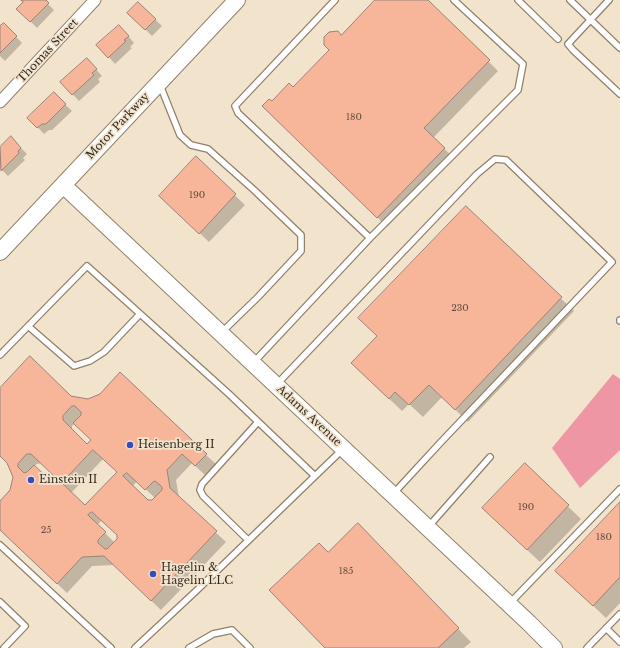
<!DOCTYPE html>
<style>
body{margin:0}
canvas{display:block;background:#f2e3cc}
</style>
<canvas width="620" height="648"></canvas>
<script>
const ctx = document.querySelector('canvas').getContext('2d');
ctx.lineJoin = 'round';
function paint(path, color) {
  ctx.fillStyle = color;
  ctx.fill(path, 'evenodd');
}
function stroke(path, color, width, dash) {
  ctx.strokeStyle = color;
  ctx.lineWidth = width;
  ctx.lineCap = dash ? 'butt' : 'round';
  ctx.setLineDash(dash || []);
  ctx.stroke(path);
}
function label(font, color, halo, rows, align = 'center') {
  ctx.font = font + ' "Libre Baskerville",serif';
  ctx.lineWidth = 3.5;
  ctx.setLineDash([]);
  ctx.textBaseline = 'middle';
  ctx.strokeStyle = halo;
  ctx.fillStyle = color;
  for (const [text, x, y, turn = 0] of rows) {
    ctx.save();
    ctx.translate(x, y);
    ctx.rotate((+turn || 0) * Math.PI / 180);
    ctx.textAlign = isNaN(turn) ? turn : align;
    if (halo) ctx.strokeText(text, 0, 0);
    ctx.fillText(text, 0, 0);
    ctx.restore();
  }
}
const forest = new Path2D(`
 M613,374l7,5v71l-40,38 -28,-40z`);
const shadow = new Path2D(`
 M22,0h22l10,10 -17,18 -19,-19 7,-7z
 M377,0h49l72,71 -65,67 21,20 -67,69 -124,-121 9,-3 21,-15z
 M138,3l24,23 -10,10 -23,-23z
 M4,24l18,19 -17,18 -5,-5v-28z
 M125,32l9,11 -4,4 2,1 -17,16 -17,-19z
 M93,66l9,10 -4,3 2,3 -21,19 -18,-19z
 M54,94l18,17 -20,19h-3l-5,4 -15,-16z
 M11,138l16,16 -4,4 2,2 -17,16 -8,-8v-20z
 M196,158l49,47 -36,37 -39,-37z
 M466,207l108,104 -106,111 -26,-25 -19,20 -14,-13 -7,7 -37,-35 13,-40z
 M0,389l71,8 135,58 10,9 -11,11 -13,-12 -16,17 3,18 47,44 -65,68 -47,-45 -22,1 -25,27 -67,-64v-27l11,-11 3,-14 -6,-14 -8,-8zM75,423l17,17 -4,5 -16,-15v-4zM103,459l15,13 -33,34 -14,-13zM42,463l15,15 -5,5 -18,-17 3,-2zM137,481l18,17 -2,3h-5l-15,-15zM102,520l16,15v4l-3,4 -18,-18z
 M525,465l56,54 -41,43 -44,-41z
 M620,504v99l-14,15 -37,-35z
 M370,538l101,104 -7,6h-138l2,-95z`);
const building = new Path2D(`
 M21,0h25l3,3 -19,19 -14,-13 7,-7z
 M375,0h53l62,60 -66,68 21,20 -68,70 -115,-112 7,-7 3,2 17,-18 4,4 36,-37 -5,-5v-8l5,-5 9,-1 3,4z
 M138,2l18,17 -11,11 -18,-17z
 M4,23l13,13 -17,17v-27z
 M119,25l10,11 -5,4 2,1 -18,17 -12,-13z
 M87,58l10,11 -5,4 2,2 -22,20 -12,-13z
 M54,92l12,12 -20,20h-4l-5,4 -10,-10z
 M11,136l10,12 -3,3 1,2 -18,18 -1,-24z
 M196,156l40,38 -37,40 -40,-38z
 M466,206l96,91 -107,113 -26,-25 -20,20 -14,-13 -6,7 -38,-36 26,-27 -19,-18z
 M30,356l41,40 17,3 12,-5 20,-22 87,82 -12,12 -13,-12 -15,16 3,18 47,43 -66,70 -47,-45 -22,1 -25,27 -57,-54v-29l10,-11 3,-13 -6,-14 -7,-7v-68zM72,406h3l6,6v3l-8,8 18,17 -4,4 -24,-24v-4zM93,450l24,22 -32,33 -23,-22zM27,454h4l25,24 -4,4 -18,-17 -7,7 -3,1 -6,-6v-3zM127,473l18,17 8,-8 2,-1 7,6v3l-10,10h-4l-25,-24zM92,512l25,23v4l-10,10h-2l-7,-6v-3l8,-8 -18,-17z
 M525,463l44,42 -42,45 -45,-42z
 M620,502v75l-27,29 -38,-35z
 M358,523l101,105 -21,20h-113l-56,-58 50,-47 9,9z`);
const lane = new Path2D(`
 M335,0l-100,106 3,7 132,125 148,-148 5,-26 -69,-64
 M518,0l40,39
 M570,0l50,48
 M609,0l-41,44 5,6 47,44
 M160,85l20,50 11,10 17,4 46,41 47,45v16l-43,46 -36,35
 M620,320v1
 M28,326l46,40 16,-5 14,-9 36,-38
 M0,355l87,-89 142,128 86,82
 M253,363l117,-125
 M277,384l200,-210 18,-15 11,1 106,102 -171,180 -47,51
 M429,526l61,-69
 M248,540l-45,-44 -3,-6 2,-6 56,-62
 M0,545l111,103
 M0,602l25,24 -21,22
 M509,604l111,-115
 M606,628l14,14
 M135,648l60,-56 148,-143
 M189,648l24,-14 19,-4 18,18
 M587,648l33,-34`);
const street = new Path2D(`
 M0,102l95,-102`);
const secondary = new Path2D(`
 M63,185l466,438 25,25
 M0,252l237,-252`);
const markers = [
 [130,445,4,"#354cbe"],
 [31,480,4,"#354cbe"],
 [153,574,4,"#354cbe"]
];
const numberNames = [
 ["180",354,117],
 ["190",197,195],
 ["230",460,308],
 ["190",526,507],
 ["25",46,530],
 ["180",604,537],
 ["185",346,571]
];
const streetNames = [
 ["Thomas Street",48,51,-47],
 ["Motor Parkway",118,126,-47],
 ["Adams Avenue",309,416,43]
];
const poiNames = [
 ["Heisenberg II",138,445],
 ["Einstein II",39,480],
 ["Hagelin &",161,568],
 ["Hagelin LLC",161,581]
];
paint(forest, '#ee96a3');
paint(shadow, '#0003');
paint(building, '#f7b59a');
stroke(building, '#9c8278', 1);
stroke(lane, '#8f816c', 8);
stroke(street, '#8f816c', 13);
stroke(secondary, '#8f816c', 18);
stroke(lane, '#fff', 5.5);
stroke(street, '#fff', 11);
stroke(secondary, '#fff', 16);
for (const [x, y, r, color] of markers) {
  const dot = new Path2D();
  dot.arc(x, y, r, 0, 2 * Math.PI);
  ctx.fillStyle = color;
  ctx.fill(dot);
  stroke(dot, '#f2e3cc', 1.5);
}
label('9px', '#634e41', null, numberNames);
label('11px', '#322c23', '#f2e3cc', streetNames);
label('11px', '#322c23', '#f2e3cc', poiNames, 'left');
</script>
